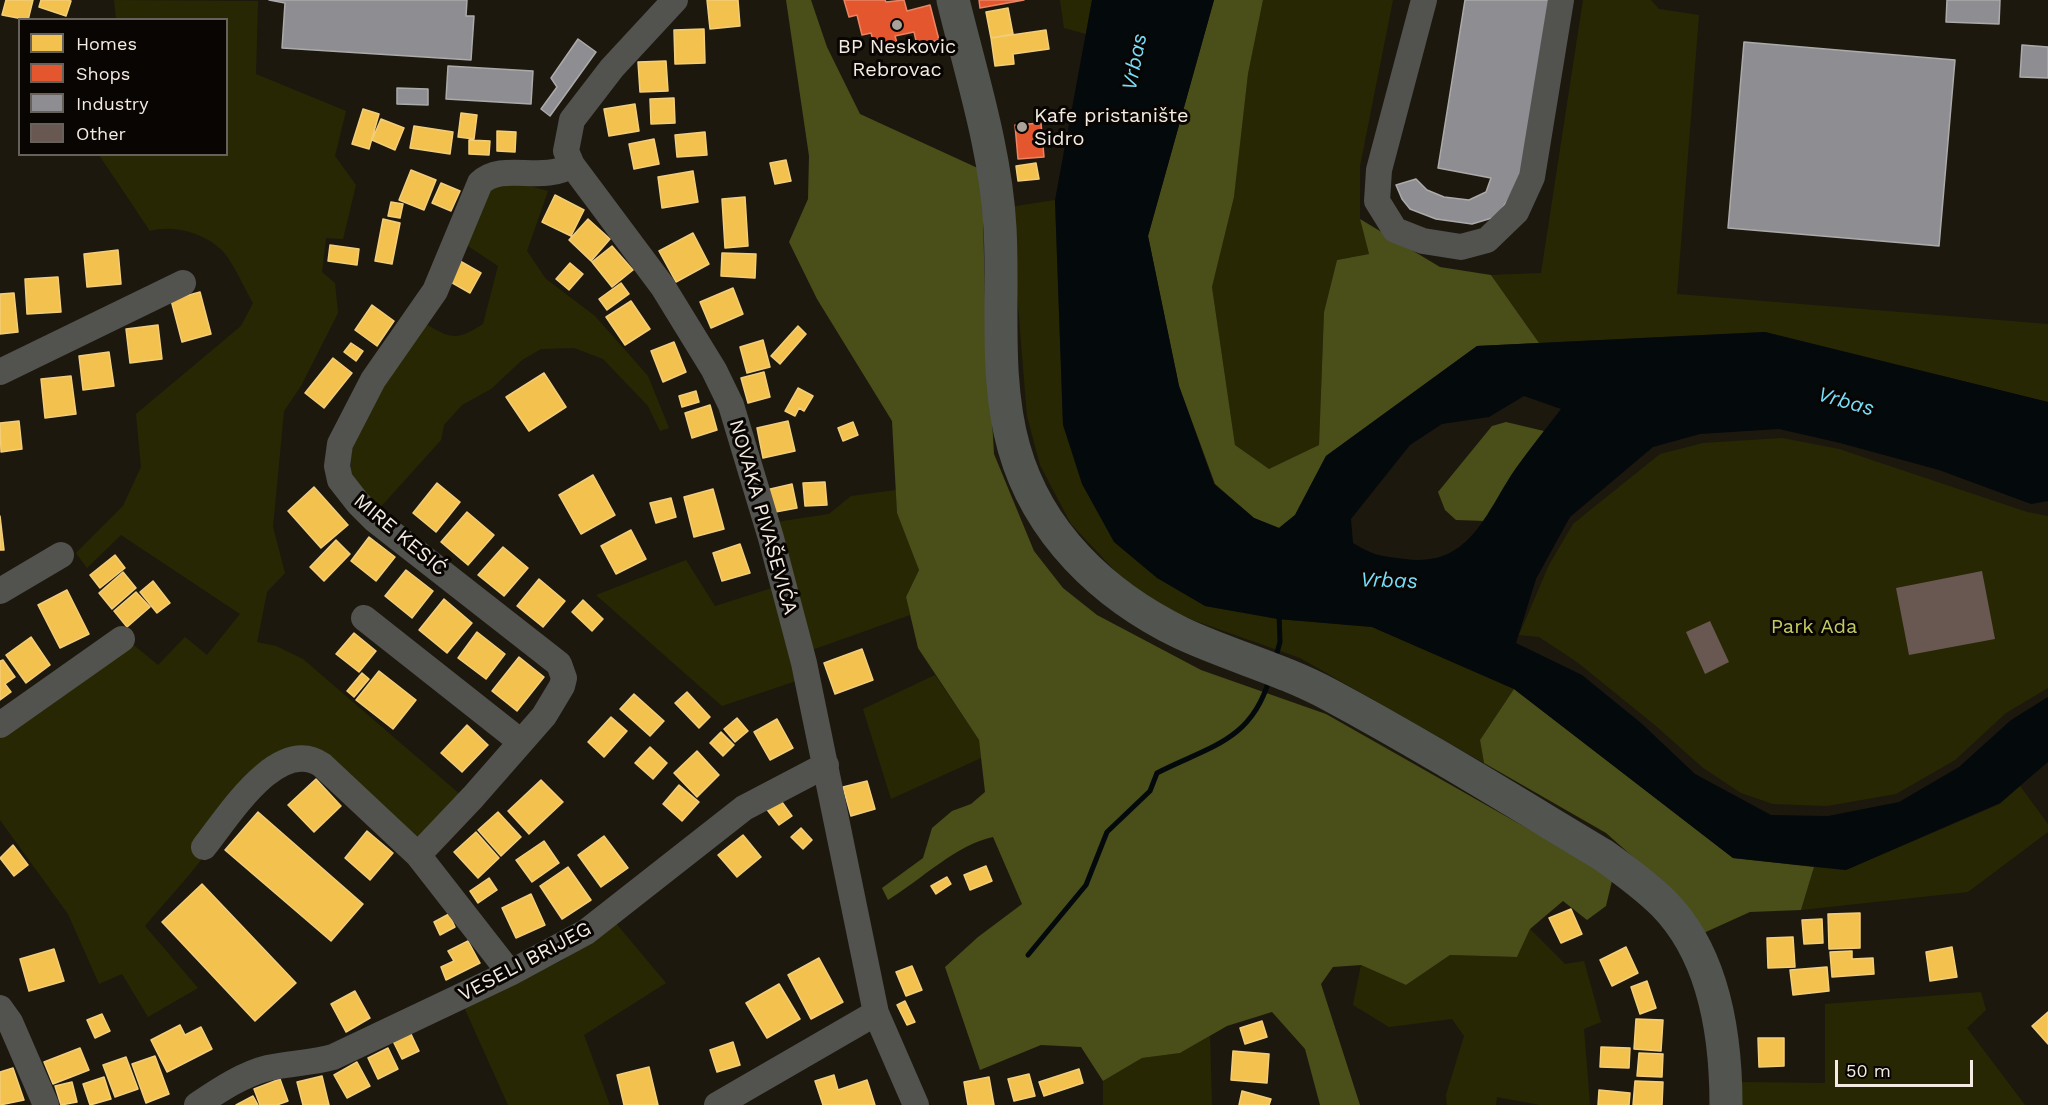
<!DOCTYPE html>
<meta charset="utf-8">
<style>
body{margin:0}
#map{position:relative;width:2048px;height:1105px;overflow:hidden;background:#1d180e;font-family:"Work Sans",sans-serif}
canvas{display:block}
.legend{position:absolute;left:18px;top:18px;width:210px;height:138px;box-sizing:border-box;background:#090502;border:2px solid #67615c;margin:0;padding:8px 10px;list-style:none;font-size:18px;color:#f4ece2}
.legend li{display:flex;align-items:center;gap:12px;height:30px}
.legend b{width:30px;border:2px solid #67615c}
.scale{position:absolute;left:1835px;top:1060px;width:138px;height:27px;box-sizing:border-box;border:3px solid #f4ece2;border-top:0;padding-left:8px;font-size:18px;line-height:21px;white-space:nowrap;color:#f4ece2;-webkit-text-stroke:4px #090502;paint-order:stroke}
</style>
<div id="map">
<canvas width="2048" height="1105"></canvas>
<ul class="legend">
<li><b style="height:16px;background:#f2c14e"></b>Homes</li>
<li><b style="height:16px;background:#e4572e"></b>Shops</li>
<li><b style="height:16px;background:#8d8d92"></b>Industry</li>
<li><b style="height:16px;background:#695751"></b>Other</li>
</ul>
<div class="scale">50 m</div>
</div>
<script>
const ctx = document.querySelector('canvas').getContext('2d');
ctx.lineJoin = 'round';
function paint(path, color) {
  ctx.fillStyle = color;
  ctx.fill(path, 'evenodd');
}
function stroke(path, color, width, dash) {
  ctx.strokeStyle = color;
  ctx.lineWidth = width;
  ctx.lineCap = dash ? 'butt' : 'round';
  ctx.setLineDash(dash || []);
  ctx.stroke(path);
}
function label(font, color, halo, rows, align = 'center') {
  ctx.font = font + ' "Work Sans",sans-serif';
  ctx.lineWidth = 6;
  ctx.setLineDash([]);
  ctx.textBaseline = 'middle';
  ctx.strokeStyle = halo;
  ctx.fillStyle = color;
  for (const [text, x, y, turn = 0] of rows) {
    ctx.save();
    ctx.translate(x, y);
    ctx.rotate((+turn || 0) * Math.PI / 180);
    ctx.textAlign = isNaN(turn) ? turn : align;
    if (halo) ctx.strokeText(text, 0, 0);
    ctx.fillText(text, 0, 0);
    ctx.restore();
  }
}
const green = new Path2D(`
 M114,0l144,1 -2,73 90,37 -11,45 21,29 -13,54 -17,-1 -4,34 13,11 3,30 -37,73 -17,25 -11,116 12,46 -18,19 -10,50 19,4 27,13 159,137 -43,44 -126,-92c-59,18 -57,63 -88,107 -19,25 -41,48 -60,71l53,62 -50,29 -26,-43 -23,10 -31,-70 -68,-94v-82l130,-96 28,23 27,-28 22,18 33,-41 -119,-79 -34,33 -11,-15 47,-47 18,-39 -5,-53 105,-88 12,-23c-9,-16 -17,-34 -27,-48 -16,-21 -52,-31 -76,-24l-51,-76 127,-1v-134l-110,-1z
 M1060,0h32l-6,34 -22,-6z
 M1263,0h130l-33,166v53l9,35 -32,6 -13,52 -5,133 -50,25 -34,-25 -23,-158 22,-90 14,-123z
 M1583,0h68l8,9 40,6 -22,279 371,30v78l-283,-70 -226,11 -48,-68 50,-2z
 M513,181l35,10 -21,60 19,28 49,37 53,60 21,52 -9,3 -12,-25 -45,-47 -29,-11 -33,1 -19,11 -31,29 -29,16 -18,20 -3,15 -63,70c-7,-9 -20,-19 -24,-29 -18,-45 47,-123 72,-157 26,16 32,16 57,0l15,-58 -33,-22 23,-54z
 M1055,200l8,225 142,181 73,13 94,8 142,62 -34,51 4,23 -184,-105 -113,-40 -53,-27 -63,-67 -31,-59 -13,-49 -17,-209z
 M1782,438l57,11 188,63 21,4v172l-42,25 -51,47 -59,34 -69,12 -54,-2 -32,-11 -39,-26 -46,-41 -79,-64 -38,-25 -20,-2 30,-70 24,-41 87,-70 43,-11z
 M896,490l1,23 22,57 -13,27 4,18 -101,36 -33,-129 53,-8 22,-18z
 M686,560l29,46 57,-18 27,92 -77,26 -126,-111z
 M935,675l44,65 2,18 -90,41 -28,-90z
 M2020,786l28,38v8l-80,60 -167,18 13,-43 32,3 154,-66z
 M614,921l52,62 -82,52 26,70h-102l-44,-98 99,-47z
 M1530,929l35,35 19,-3 17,61 -17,7 6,76h-50l-43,-8 -1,8h-49l-1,-10 18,-59 -12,-17 -63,8 -36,-22 8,-40 45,20 44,-30 67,2z
 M1981,992l5,18 -19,18 58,77h-286l-2,-23 88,1v-79z
 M1210,1036l2,69h-109v-24l39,-23 38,-5z`);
const forest = new Path2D(`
 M786,0h25l16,47 33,67 122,56 3,129 9,155 40,97 29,37 34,27 104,55 125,44 257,146 29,21 -6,25 -19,14 -24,-19 -33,28 -13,28 -67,-2 -44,30 -45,-20 -28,2 -12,17 39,121h-40l-15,-56 -33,-37 -45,14 -47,27 -38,5 -39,23 -22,-34 -40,-2 -61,25 -35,-103 33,-30 44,-33 -29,-67c-36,7 -72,43 -105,63l-6,-12 41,-30 9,-30 20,-17 19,-7 14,-12 -6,-52 -61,-92 -12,-51 13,-27 -22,-57 -5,-92 -75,-122 -28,-57 19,-43 1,-43z
 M1214,0h49l-15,74 -14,123 -22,90 23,158 34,24 50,-24 5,-133 13,-52 32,-6 -9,-35 80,48 51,8 48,68 -62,3 -151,110 -31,59 -16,13 -25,-10 -39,-34 -36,-98 -31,-150z
 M1506,422l38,9 -29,39 -30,51 -29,-1 -11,-10 -7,-18 54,-66z
 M1514,689l219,169 81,9 -13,43 -51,2 -53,24 -13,-34 -78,-69 -122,-70 -4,-23z`);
const water = new Path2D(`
 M1092,0h122l-66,236 31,150 35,98 40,34 25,10 16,-13 31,-59 151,-110 288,-14 283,70v99l-17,3 -92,-34 -99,-27 -61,-14 -79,5 -47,13 -83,70 -34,62 -20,64 66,32 59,48 54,51 76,41 57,1 71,-14 60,-35 52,-47 37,-23v65l-48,41 -154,67 -113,-12 -219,-169 -142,-62 -94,-8 -73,-13 -48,-28 -43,-36 -32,-58 -19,-59 -8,-225zM1524,396l37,13c-15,20 -31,39 -45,59 -30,43 -45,100 -111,91 -24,-3 -31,-3 -52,-16l-2,-24 59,-74 32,-21 47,-7z`);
const homes = new Path2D(`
 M6,0h27l-5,20 -26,-5z
 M41,0h27l3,1 -5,15 -27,-9z
 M707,0h31l2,26 -30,3z
 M1008,8l5,26 -22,4 -5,-26z
 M704,29l1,34 -30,1 -1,-34z
 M1046,30l3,19 -36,5 1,10 -19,2 -4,-28z
 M666,61l2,30 -28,1 -2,-30z
 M674,98l1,25 -24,1 -1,-25z
 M635,104l4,27 -30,5 -5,-27z
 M363,109l16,5 -10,35 -17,-5z
 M461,113l16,2 -3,24 -16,-2z
 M381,119l23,9 -9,22 -23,-10z
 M414,126l39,6 -3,22 -40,-6z
 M497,131l19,1 -1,20 -18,-1z
 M705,132l2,23 -30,2 -2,-22z
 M654,139l5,25 -25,5 -5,-25z
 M469,140l21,1 -1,14 -20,-1z
 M786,160l5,21 -16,3 -5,-21z
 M1036,163l3,16 -21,2 -2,-15z
 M411,170l25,10 -12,30 -25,-10z
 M693,171l5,31 -36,6 -4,-31z
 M441,183l19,8 -9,20 -19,-8z
 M555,195l29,15 -13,26 -29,-14z
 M745,197l3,49 -23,2 -3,-49z
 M391,202l12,2 -3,14 -12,-2z
 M383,219l17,4 -8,41 -17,-3z
 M588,219l22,20 -19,22 -22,-21z
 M693,233l16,31 -33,18 -17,-31z
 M330,245l29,4 -2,16 -29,-4z
 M612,246l21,24 -21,17 -20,-25z
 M118,250l3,34 -34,3 -3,-33z
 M722,253l34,1 -1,24 -34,-2z
 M460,261l21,12 -11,20 -21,-12z
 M570,263l13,11 -14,16 -13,-11z
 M58,277l3,35 -34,2 -2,-35z
 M621,283l8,11 -22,16 -8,-11z
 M733,288l10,26 -32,14 -11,-26z
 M200,292l11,42 -29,8 -11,-42z
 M14,293l4,39 -18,2v-40z
 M631,301l19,28 -25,16 -19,-28z
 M372,305l22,16 -17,25 -22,-16z
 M158,325l4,34 -32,4 -4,-34z
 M798,326l8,8 -26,30 -9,-8z
 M763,340l7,27 -23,6 -7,-26z
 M674,342l12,30 -23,10 -12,-31z
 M351,343l12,8 -7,10 -12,-9z
 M109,352l5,34 -31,4 -4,-34z
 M333,358l19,15 -28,35 -19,-15z
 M764,372l6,25 -22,6 -7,-25z
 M544,373l22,34 -37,24 -23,-34z
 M71,376l5,38 -31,4 -4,-39z
 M798,388l15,8 -9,15 -5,-3 -4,8 -10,-5z
 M696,391l3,11 -17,5 -3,-11z
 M710,405l7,25 -25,8 -7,-25z
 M19,421l3,28 -21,3 -1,-29z
 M788,421l7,30 -32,7 -6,-30z
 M853,422l5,13 -15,6 -5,-13z
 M593,475l22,40 -34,19 -22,-39z
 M825,482l2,23 -22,1 -2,-23z
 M437,483l23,19 -24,30 -23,-19z
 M792,484l5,24 -27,5 -4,-23z
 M314,487l34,38 -27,23 -33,-37z
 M713,489l11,40 -30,8 -10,-40z
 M671,498l5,19 -20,6 -6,-20z
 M467,512l27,23 -26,30 -27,-23z
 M0,516l4,34h-4z
 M631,530l15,29 -30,15 -15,-28z
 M369,537l26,20 -19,24 -25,-20z
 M336,540l14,14 -26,27 -14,-14z
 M740,544l10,29 -28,8 -9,-28z
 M503,547l25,21 -24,28 -26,-21z
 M115,555l10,13 -25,20 -10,-13z
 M406,570l27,21 -21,27 -27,-22z
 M123,572l13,16 -24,21 -13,-16z
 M539,579l26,22 -22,26 -26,-21z
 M153,581l17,22 -13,10 -17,-21z
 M67,590l22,44 -29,14 -22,-43z
 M136,592l14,15 -23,20 -13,-16z
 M444,599l28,24 -25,30 -28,-23z
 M583,600l20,19 -11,12 -20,-19z
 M477,632l28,22 -19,25 -28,-21z
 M354,633l22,18 -17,21 -23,-18z
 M31,637l19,28 -24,18 -20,-28z
 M862,649l11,31 -38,14 -11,-31z
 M519,657l25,20 -27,34 -25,-20z
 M3,660l12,17 -10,7 6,8 -11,8v-39z
 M379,671l37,29 -23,29 -37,-29z
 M362,673l7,6 -15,18 -7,-6z
 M687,692l23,25 -11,11 -24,-25z
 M634,694l30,27 -14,15 -30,-27z
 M611,717l16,14 -23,26 -16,-15z
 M737,718l11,13 -13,11 -11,-13z
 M777,719l16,29 -23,12 -16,-28z
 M467,725l21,20 -26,27 -21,-19z
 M721,732l13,13 -11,11 -13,-13z
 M650,747l17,16 -14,16 -18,-16z
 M697,751l22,24 -22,22 -23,-24z
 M316,779l25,27 -27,26 -26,-27z
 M541,780l22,22 -34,32 -21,-23z
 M867,781l8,28 -24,7 -8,-29z
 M679,785l20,17 -17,19 -19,-17z
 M779,798l13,18 -13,9 -14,-18z
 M258,812l105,92 -32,37 -106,-91z
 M498,812l23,25 -20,19 -23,-26z
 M801,828l11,12 -9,9 -12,-12z
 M367,831l26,22 -23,27 -25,-22z
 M476,832l23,26 -21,20 -24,-26z
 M743,835l18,22 -24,20 -19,-22z
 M604,836l24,32 -27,19 -23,-32z
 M544,841l15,22 -27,19 -16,-22z
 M13,845l15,20 -14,11 -14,-18z
 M986,866l6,15 -22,9 -6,-15z
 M568,867l23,33 -29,19 -22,-33z
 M947,877l4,7 -15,10 -5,-8z
 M489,878l8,12 -19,13 -8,-12z
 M202,884l94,99 -41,38 -93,-99z
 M531,894l14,31 -29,13 -14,-30z
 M1571,909l11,25 -21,9 -12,-25z
 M1860,913v35l-31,1 -1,-35z
 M449,914l6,13 -15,8 -6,-13z
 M1822,919l1,24 -19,1 -2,-24z
 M1793,937l2,30 -27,1 -1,-30z
 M468,941l12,22 -34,17 -5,-13 13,-6 -6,-10z
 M1626,947l12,26 -26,13 -12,-26z
 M1952,947l5,30 -27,4 -4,-29z
 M54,949l10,32 -35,10 -9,-32z
 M1852,951v8l21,-1 1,16 -42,3 -2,-25z
 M819,958l24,44 -32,17 -23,-44z
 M912,966l10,24 -16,6 -10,-24z
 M1827,967l2,24 -36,4 -3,-25z
 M1647,981l9,27 -16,6 -9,-27z
 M779,984l21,35 -33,19 -21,-35z
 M355,991l15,27 -24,14 -15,-28z
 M905,1001l10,21 -8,3 -10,-20z
 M2048,1012v32l-16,-18z
 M102,1014l8,17 -15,7 -8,-18z
 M1636,1019l27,1 -2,31 -27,-2z
 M1262,1021l5,16 -22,7 -5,-16z
 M180,1025l5,10 16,-8 11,22 -45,23 -16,-32z
 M410,1032l9,19 -17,8 -9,-18z
 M1758,1038h26v28l-25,1z
 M733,1042l7,23 -23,7 -7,-22z
 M1601,1047l29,1 -1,20 -29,-1z
 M80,1048l9,22 -36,14 -9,-22z
 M388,1048l10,21 -20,10 -10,-21z
 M1233,1051l36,3 -2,29 -36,-3z
 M1639,1053l24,1 -1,23 -25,-1z
 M155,1056l14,38 -23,9 -14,-39z
 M126,1057l12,32 -23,8 -12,-32z
 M357,1062l13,24 -23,12 -13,-23z
 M649,1067l9,38h-34l-7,-30z
 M13,1068l11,32 -24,5v-33z
 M1079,1069l4,14 -39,13 -5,-14z
 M1029,1074l6,22 -21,5 -6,-22z
 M834,1075l4,15 29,-10 8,25h-52l-8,-24z
 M322,1076l7,29h-26l-6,-23z
 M104,1077l7,22 -21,6 -7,-21z
 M989,1077l5,28h-26l-4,-23z
 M280,1079l8,22 -11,4h-17l-6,-16z
 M1635,1081l28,1 -1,23h-29z
 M72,1082l5,20 -16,3 -6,-19z
 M1599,1090l31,3 -1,12h-31z
 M1242,1091l29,8 -2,6h-30z
 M253,1096l5,9h-22z`);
const shops = new Path2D(`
 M844,0h41l1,2 18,-2 3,11 23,-6 9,35 -22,5 -3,-13 -19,4 3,10 -22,5 -5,-18 -9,2 -5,-20 -8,2z
 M979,0h45l-44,8z
 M1041,123l3,34 -26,2 -3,-34z`);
const industry = new Path2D(`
 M269,0h198l-1,16h8l-3,44 -189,-12 3,-45z
 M1465,0h86l-31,183 -19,27 -9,8 -20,6 -36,-5 -26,-10 -8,-10 -6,-14 20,-6 11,11 17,7 25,3 17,-8 5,-14 -53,-10z
 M1947,0h53l-1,24 -53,-2z
 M578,39l18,13 -46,64 -9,-7 16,-22 -6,-9z
 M1744,42l211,18 -16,186 -211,-18z
 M2022,45l26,2v31l-28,-1z
 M448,66l85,5 -2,33 -85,-5z
 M397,88l31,1v16l-31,-1z`);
const stream = new Path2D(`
 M1275,660l5,-18 -1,-29
 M1028,955l58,-70 21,-53 43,-41 7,-18c50,-26 94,-31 112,-93`);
const building = new Path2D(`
 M1982,571l13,68 -86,16 -13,-67z
 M1710,621l19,41 -24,12 -19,-42z`);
const minor = new Path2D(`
 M675,0l-63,68 -40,52 -6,31 6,14 91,122 51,83 17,35 40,133 33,125 72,350 40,92
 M1424,0l-45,170 -2,31 18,29 28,11 38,6 26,-7 29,-28 16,-35 29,-177
 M0,372l183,-89
 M0,591l61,-36
 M364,618l157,124
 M0,725l122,-86
 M204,847c24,-30 74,-112 118,-82l96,90
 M510,973l-92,-118 55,-58 71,-81 18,-30 2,-8 -5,-14 -184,-144 -17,-17 -18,-23 -3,-14 3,-22 33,-64 62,-89 45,-108c23,-22 62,1 92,-18
 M0,1008l10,14 36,83
 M197,1105c21,-14 46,-31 71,-37 22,-5 44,-5 65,-11l177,-84 76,-41 158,-124 82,-43
 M717,1105l159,-92`);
const major = new Path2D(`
 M953,0c18,74 43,151 47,228 4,73 -6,149 14,220 24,85 89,147 167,185 49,23 101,36 149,62 93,50 183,106 273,160 21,15 43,31 61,49 51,52 62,132 62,201`);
const markers = [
 [897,25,6,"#a9a298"],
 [1022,127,6,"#a9a298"]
];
const poiNames = [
 ["BP Neskovic",897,47],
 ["Rebrovac",897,70],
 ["Kafe pristanište",1034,116,"left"],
 ["Sidro",1034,139,"left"]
];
const streetNames = [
 ["NOVAKA PIVAŠEVIĆA",763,517,74],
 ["MIRE KESIĆ",400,535,40],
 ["VESELI BRIJEG",525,962,-28]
];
const parkNames = [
 ["Park Ada",1814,627]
];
const waterNames = [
 ["Vrbas",1135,62,-79],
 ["Vrbas",1846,402,16],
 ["Vrbas",1389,581,2]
];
paint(green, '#272803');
paint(forest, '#4a4e19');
paint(water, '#04090b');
paint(homes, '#f2c14e');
stroke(homes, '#f3ce7a', 1.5);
paint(shops, '#e4572e');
stroke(shops, '#e98464', 1.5);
paint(industry, '#8d8d92');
stroke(industry, '#acaaaa', 1.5);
stroke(stream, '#04090b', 5);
paint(building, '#695751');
stroke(minor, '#52524f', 26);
stroke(major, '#52544f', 33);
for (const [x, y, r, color] of markers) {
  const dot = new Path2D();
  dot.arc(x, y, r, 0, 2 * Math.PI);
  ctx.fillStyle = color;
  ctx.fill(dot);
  stroke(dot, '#090502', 2);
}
label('20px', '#f4ece2', '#090502', poiNames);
label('20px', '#f4ece2', '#090502', streetNames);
label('20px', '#c2cb62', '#090502', parkNames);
label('italic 21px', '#77defb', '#090502', waterNames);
</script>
